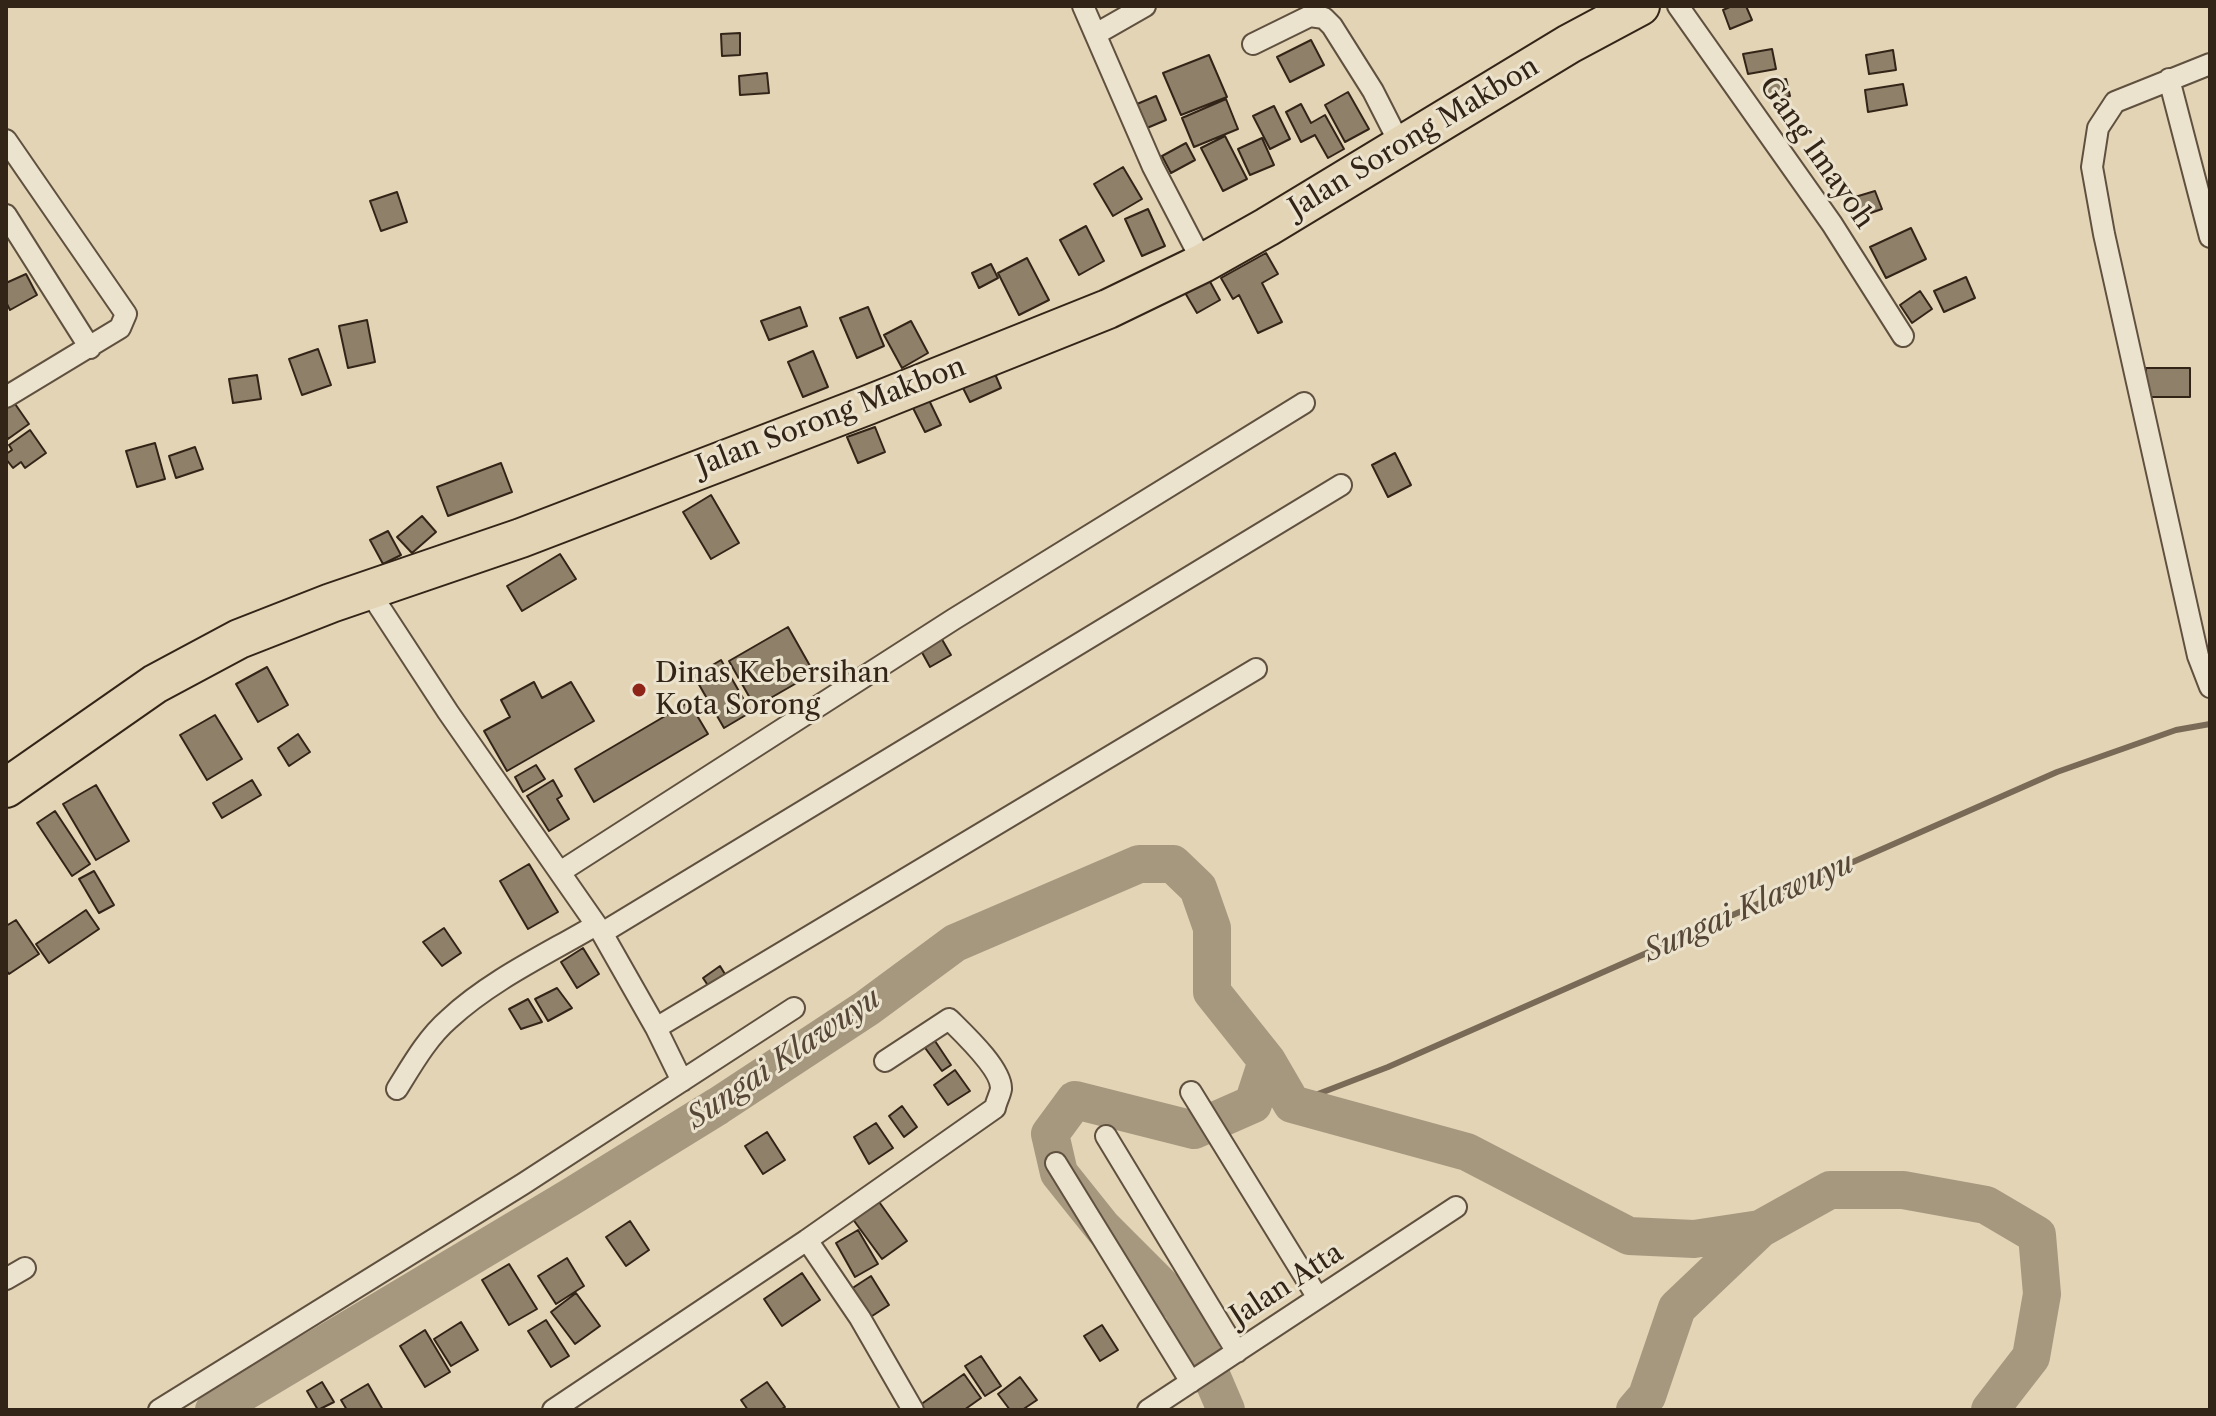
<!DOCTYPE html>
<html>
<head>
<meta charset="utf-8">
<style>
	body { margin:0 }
	#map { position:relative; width:2216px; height:1416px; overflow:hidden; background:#e2d4b4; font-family:"Libre Caslon Text",serif }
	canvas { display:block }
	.frame { position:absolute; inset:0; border:8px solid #332418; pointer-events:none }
</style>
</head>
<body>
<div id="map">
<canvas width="2216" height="1416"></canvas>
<div class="frame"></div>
</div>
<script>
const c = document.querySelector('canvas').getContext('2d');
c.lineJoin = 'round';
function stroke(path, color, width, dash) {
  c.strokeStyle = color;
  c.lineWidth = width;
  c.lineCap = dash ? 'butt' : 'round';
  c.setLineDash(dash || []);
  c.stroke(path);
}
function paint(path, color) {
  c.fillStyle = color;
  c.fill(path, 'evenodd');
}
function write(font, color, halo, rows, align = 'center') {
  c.font = font + ' "Libre Caslon Text",serif';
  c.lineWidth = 6;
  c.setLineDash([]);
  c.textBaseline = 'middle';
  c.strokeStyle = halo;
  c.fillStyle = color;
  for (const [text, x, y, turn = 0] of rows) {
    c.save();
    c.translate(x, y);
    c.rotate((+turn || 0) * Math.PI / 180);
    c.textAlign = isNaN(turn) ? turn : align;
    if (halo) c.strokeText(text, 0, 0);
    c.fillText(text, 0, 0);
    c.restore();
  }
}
stroke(new Path2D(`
	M1292 1104 1388 1067 2057 772 2176 730 2210 724`), '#786a56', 6);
stroke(new Path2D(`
	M1267 1061 1292 1104 1467 1152 1629 1236 1694 1239 1760 1229
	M214 1410 569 1198 718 1106 867 1008 955 943 1139 864H1173L1198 888 1212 928V992L1267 1061 1253 1104 1194 1130 1075 1100 1050 1134 1059 1173 1103 1228 1182 1307 1226 1410
	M1635 1410 1647 1396 1677 1308 1760 1229 1830 1190H1903L1986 1205 2037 1235 2042 1294 2031 1357 1990 1410`), '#a6987f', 38);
const building = new Path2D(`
	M1732 6H1746L1752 20 1730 29 1723 10Z
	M740 33V55L722 56 721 34Z
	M1311 40 1324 65 1290 82 1277 57Z
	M1772 49 1776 69 1748 74 1743 54Z
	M1893 50 1896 70 1869 74 1866 55Z
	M1209 55 1227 97 1181 115 1163 73Z
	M767 73 769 93 740 95 739 76Z
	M1786 79 1790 96 1770 101 1765 84Z
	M1903 84 1907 105 1868 112 1865 90Z
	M1348 92 1369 129 1345 142 1325 105Z
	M1156 96 1166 120 1147 128 1137 104Z
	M1226 99 1238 129 1194 147 1182 118Z
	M1301 104 1311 123 1325 115 1344 149 1328 158 1315 135 1301 142 1286 112Z
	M1274 106 1290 139 1270 149 1253 116Z
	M1225 136 1247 179 1223 191 1201 148Z
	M1262 138 1274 165 1250 175 1238 149Z
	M1186 143 1195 160 1171 173 1162 156Z
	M1123 167 1142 199 1113 216 1094 184Z
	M1875 191 1882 209 1862 216 1855 197Z
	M397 192 407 222 381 231 370 201Z
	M1148 209 1165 246 1142 256 1125 219Z
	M1086 226 1104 261 1079 275 1060 240Z
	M1911 228 1926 259 1886 278 1870 247Z
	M1266 253 1278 274 1262 283 1282 322 1258 333 1239 295 1233 299 1221 278Z
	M1027 258 1049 300 1019 315 998 273Z
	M991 264 998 278 979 288 972 273Z
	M26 274 37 295 10 310 6 302V283Z
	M1966 277 1975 298 1944 312 1934 291Z
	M1208 278 1220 300 1197 313 1184 291Z
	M1920 291 1932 309 1912 323 1900 305Z
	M800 307 807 326 769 340 761 321Z
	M868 307 884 346 857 358 840 318Z
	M367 320 375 362 348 368 339 326Z
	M911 321 928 353 902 368 884 335Z
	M318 349 331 385 302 395 289 359Z
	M813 351 828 387 803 397 788 362Z
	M992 367 1001 388 970 402 960 382Z
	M2146 368H2190V397H2146Z
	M257 375 261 399 233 403 229 379Z
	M927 396 941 425 925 432 911 404Z
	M13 401 29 424 8 439 6 435V406Z
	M875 427 885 452 858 463 847 437Z
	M30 430 46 453 25 468 21 462 13 468 6 459V454L12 450 9 445Z
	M155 443 165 479 137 487 126 451Z
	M195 447 203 469 176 478 169 456Z
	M1395 453 1411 485 1388 497 1372 465Z
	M501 463 512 492 448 516 437 487Z
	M711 495 739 543 711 559 683 512Z
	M422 516 436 532 412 553 397 537Z
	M388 531 401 555 383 564 370 540Z
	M560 554 576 579 522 611 507 586Z
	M788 627 814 673 755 707 729 661Z
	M940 636 951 655 930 667 919 647Z
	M721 660 751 712 724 728 694 676Z
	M267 667 288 705 258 722 236 684Z
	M534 682 542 698 571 682 594 721 507 771 484 731 510 717 501 700Z
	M689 702 708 734 594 802 575 769Z
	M215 715 242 759 207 780 180 735Z
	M298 734 310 752 289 766 278 748Z
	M536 765 545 779 523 792 515 777Z
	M252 780 261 795 222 818 213 803Z
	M553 780 562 796 557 799 569 819 549 831 527 796Z
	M96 785 129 841 96 860 63 804Z
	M55 811 90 864 72 876 37 823Z
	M529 864 558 912 528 929 500 881Z
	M94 871 114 905 99 913 79 879Z
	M86 910 99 929 49 963 36 944Z
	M16 920 39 954 9 974 6 970V926Z
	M444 928 461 953 442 966 423 942Z
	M583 948 599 974 577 988 561 962Z
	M720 966 728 979 711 990 703 978Z
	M557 988 572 1008 548 1021 535 999Z
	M528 999 542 1022 521 1029 509 1009Z
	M931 1035 951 1065 942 1071 920 1041Z
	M955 1070 970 1091 948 1105 934 1085Z
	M902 1106 917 1127 904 1137 889 1116Z
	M876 1123 893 1148 869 1164 854 1137Z
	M767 1132 785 1160 763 1174 745 1146Z
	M877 1199 907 1241 882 1259 852 1218Z
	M630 1221 649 1250 626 1266 606 1237Z
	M858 1230 878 1264 855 1277 836 1243Z
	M567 1258 584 1286 556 1304 538 1276Z
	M509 1264 537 1309 509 1325 482 1280Z
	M802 1273 820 1300 782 1326 764 1299Z
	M871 1276 889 1305 869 1318 851 1289Z
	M576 1293 600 1326 575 1344 551 1312Z
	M546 1320 569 1356 551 1367 528 1331Z
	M461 1322 478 1350 451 1366 434 1339Z
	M1102 1325 1118 1350 1100 1361 1084 1336Z
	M425 1330 450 1372 425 1387 400 1346Z
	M981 1356 1001 1386 985 1396 965 1366Z
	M964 1374 981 1398 964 1410H924L920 1405Z
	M1020 1377 1037 1400 1022 1410H1010L998 1394Z
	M322 1382 334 1402 318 1410 307 1391Z
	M767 1382 785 1407 780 1410H748L741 1400Z
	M368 1384 383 1410H347L341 1400Z`);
paint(building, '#8e8069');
stroke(building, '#332418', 2);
const street = new Path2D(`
	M1083 6 1153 167 1203 263
	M1678 6 1832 224 1903 336
	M1096 34 1145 6
	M1253 44 1310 16 1324 18 1332 26 1373 91 1401 146
	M2210 64 2115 102 2098 128 2092 167 2104 234 2198 656 2210 687
	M2169 79 2210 237
	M6 140 126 314 120 328 6 397
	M6 215 90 348
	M369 591 448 712 602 933 656 1028 682 1081
	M560 872 954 619 1304 403
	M602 933 1341 485
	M656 1028 1256 669
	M885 1061 949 1019C963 1033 1002 1069 1001 1089 1000 1095 996 1102 995 1108L807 1240 860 1318 913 1410
	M397 1089C412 1065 427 1038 449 1019 491 980 547 954 596 925
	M1191 1092 1318 1298
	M1106 1136 1237 1352
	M1056 1163 1191 1382
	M6 1279 25 1268
	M159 1410 523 1184 794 1008
	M553 1410 807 1240
	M1148 1410 1456 1207`);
const highway = new Path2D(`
	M6 788 155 684 239 639 331 603 521 538 868 405 1108 309 1203 263 1267 227 1569 44 1640 6`);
stroke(street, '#5f503f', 24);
stroke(highway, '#332418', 42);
stroke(street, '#ece3ce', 20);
stroke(highway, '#e2d4b4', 38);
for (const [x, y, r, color] of [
	[639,690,8,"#8f2418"]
]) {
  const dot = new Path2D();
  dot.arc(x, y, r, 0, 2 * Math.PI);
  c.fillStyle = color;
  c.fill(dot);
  stroke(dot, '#ece3ce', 3);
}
write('28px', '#332418', '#ece3ce', [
	["Jalan Sorong Makbon",1414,138,-31],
	["Gang Imayoh",1816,153,55],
	["Jalan Sorong Makbon",831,417,-21],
	["Jalan Atta",1287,1285,-33]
]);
write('28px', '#332418', '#ece3ce', [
	["Dinas Kebersihan",655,674],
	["Kota Sorong",655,706]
], 'left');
write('italic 30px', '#564737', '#ece3ce', [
	["Sungai Klawuyu",1749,908,-24],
	["Sungai Klawuyu",784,1059,-34]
]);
</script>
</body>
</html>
